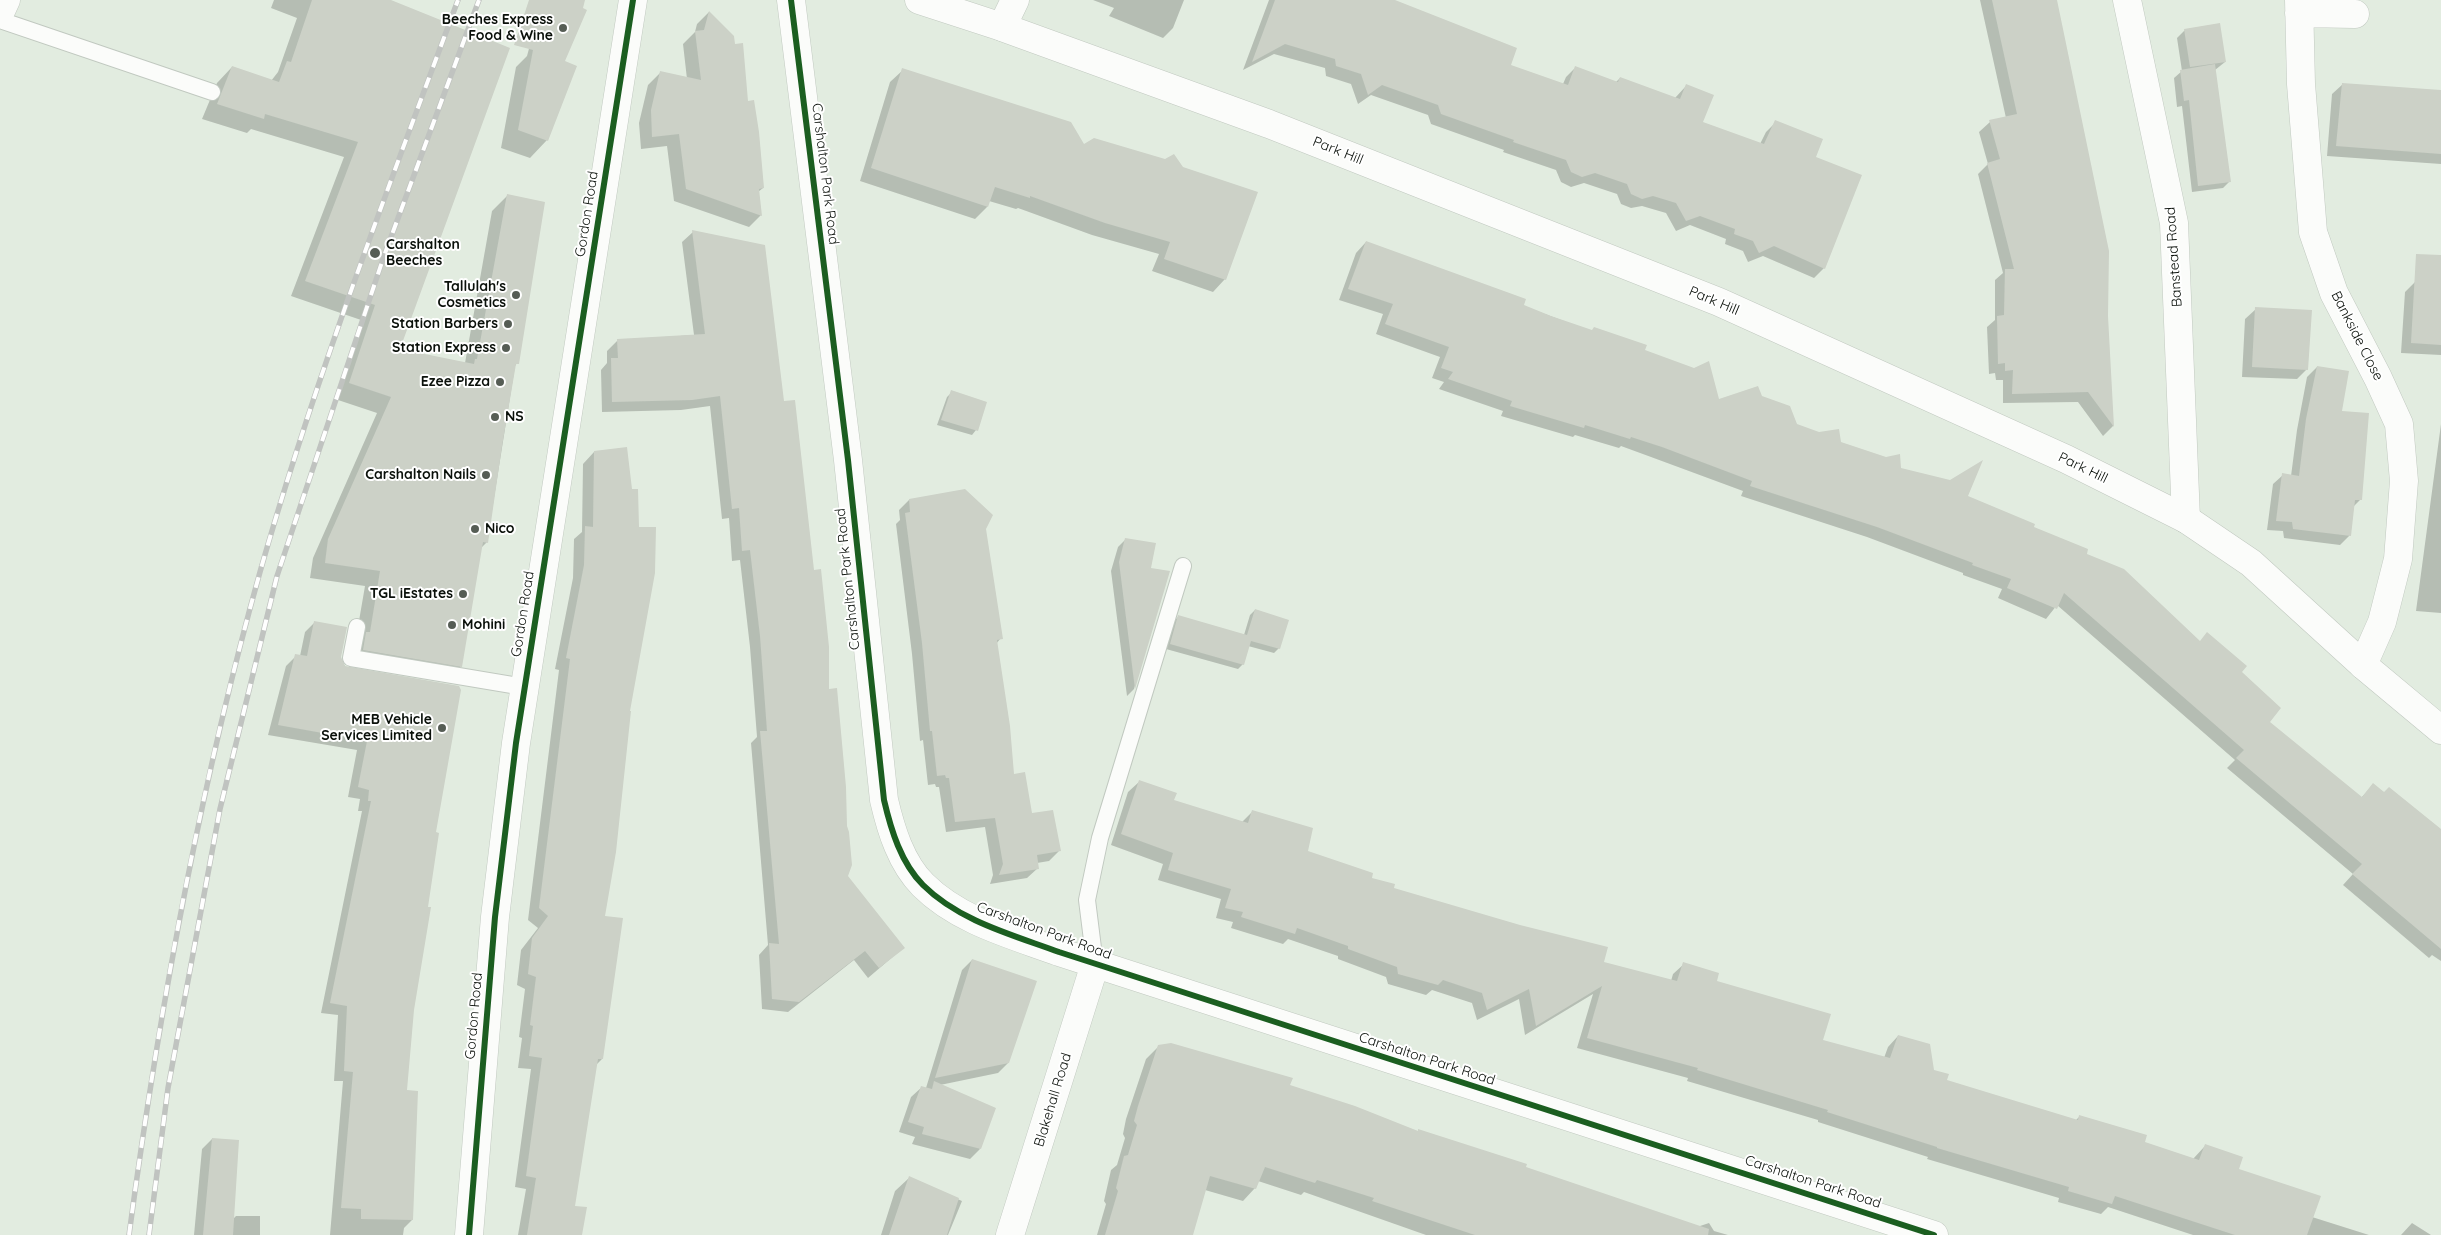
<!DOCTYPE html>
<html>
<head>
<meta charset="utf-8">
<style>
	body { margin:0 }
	canvas { display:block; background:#e2ece0 }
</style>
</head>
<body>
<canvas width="2441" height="1235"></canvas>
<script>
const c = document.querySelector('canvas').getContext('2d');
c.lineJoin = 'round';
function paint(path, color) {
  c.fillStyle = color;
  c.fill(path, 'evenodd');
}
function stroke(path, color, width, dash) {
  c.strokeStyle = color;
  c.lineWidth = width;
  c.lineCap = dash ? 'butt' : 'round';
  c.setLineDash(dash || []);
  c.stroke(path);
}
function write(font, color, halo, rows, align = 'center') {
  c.font = font + ' Quicksand,sans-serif';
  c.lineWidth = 4;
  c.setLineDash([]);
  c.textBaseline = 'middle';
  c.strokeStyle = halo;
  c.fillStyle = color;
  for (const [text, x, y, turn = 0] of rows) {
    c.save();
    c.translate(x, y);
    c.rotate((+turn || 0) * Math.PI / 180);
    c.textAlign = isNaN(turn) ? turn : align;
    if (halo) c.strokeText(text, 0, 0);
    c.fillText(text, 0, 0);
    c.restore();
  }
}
paint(new Path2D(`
	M274 0H388L399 350 465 363 492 211 507 196 517 363 515 366 487 542 481 548 461 666 446 681 348 665 355 644 365 586 310 578 313 558 377 413 335 399 361 320 291 296 344 157 251 129 247 133 202 119 217 83 232 67 271 81 278 72 297 18 271 8Z
	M542 0H584L564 61 547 140 530 158 501 148 516 67 527 56Z
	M1093 0H1184L1173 28 1163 38 1109 16 1114 8Z
	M1269 0H1390L1509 66 1563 84 1566 77 1576 67 1615 83 1620 78 1675 98 1686 86 1701 122 1760 144 1766 132 1776 122 1814 158 1824 268 1814 278 1763 256 1748 262 1743 251 1725 244 1726 239 1690 225 1676 231 1666 213 1642 206 1631 208 1621 204 1617 194 1584 183 1571 187 1561 182 1556 170 1503 152 1504 150 1431 124 1428 115 1371 95 1358 104 1351 84 1326 76 1325 68 1274 54 1243 70Z
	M1980 0H2056L2107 316 2113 426 2103 436 2078 402 2003 403V380H1996L1995 373 1989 374 1987 327 1995 320V280L2003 273 1978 174 1988 164 1979 132 1990 122 2006 118Z
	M709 12 747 102 763 188 758 192 761 215 749 227 674 201 667 146 641 149 639 123 648 85 661 72 687 79 683 44 695 32 697 24Z
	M2185 30 2225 62 2215 70 2230 181 2223 188 2192 192 2182 106 2177 107 2174 78 2182 71 2177 38Z
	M903 70 1084 146 1225 279 1213 292 1152 271 1159 254 1092 235 1018 208 1016 209 989 201 987 207 975 219 860 181 890 82Z
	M2343 84 2441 92V164L2327 156 2332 94Z
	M693 232 783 402 828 690 846 876 903 948 868 978 854 960 788 1012 762 1009 759 955 768 945 751 743 757 737 750 647 740 560 732 561 729 518 722 519 710 406 681 410 602 412 601 370 607 363V351L618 340 694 335 682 242Z
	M1366 242 1523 306 1643 350 1718 401 1761 397 1796 425 1966 497 2086 555 2240 673 2268 722 2361 798 2373 785 2441 830V961L2432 955 2429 958 2343 885 2353 874 2227 768 2235 760 2057 605 2046 619 1998 598 2002 589 1963 575V573L1867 537 1741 496 1743 491 1651 457 1621 446 1619 448 1575 435 1573 437 1501 416 1503 411 1439 389 1444 382 1432 378 1440 357 1376 334 1383 314 1339 300 1356 253Z
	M2415 282 2441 284V355L2401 353 2405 292Z
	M2256 309 2307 369 2297 379 2242 377 2245 319Z
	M2317 367 2340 412 2361 499 2353 507 2350 535 2340 545 2284 538 2283 531 2267 530 2273 484 2283 475 2291 476 2297 430 2307 377Z
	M952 392 976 430 972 435 937 425 947 397Z
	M2441 424V613L2416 611Z
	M594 452 628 712 604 917 602 1059 596 1065 573 1207 580 1235H518L526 1189 515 1187 531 1069 518 1068 522 1038 519 1037 525 989 517 985 521 950 538 928 528 920 559 670 555 669 573 578 574 539 582 532 583 464Z
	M909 500 985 529 1001 638 996 644 1013 775 1031 814 1059 851 1049 861 1037 863 1038 868 1027 878 990 884 993 875 985 827 946 832 939 787H936L935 784 928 785 923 740 920 741 912 654 896 524 900 520 899 510Z
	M1126 539 1150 569 1168 572 1134 689 1127 696 1111 571 1118 547Z
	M1255 610 1279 648 1274 653 1248 646 1243 664 1238 669 1166 649 1174 621 1179 616 1244 635 1250 615Z
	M315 622 340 657 435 833 413 1010 406 1091 412 1220 404 1228 403 1235H330L343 1081H334L338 1015 321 1013 362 811H358L360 799 348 797 357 750 268 735 286 666 296 656H300L305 632Z
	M1139 782 1173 801 1242 822 1252 812 1306 852 1392 889 1603 963 1671 981 1673 974 1684 964 1822 1041 1884 1058 1888 1047 1898 1036 1932 1071 1946 1081 2075 1121 2080 1116 2144 1143 2193 1159 2205 1146 2237 1170 2312 1217 2369 1235H2193L2108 1207 2101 1214 2058 1202 2059 1198 1927 1159 1928 1157 1818 1122V1120L1687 1081 1688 1078 1577 1048 1593 994 1525 1035 1519 999 1477 1020 1472 1003 1432 990 1426 995 1388 984 1386 977 1338 959V956L1288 939 1283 944 1231 928 1233 922 1216 918 1221 899 1158 880 1163 864 1111 845 1128 792Z
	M972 960 1008 1063 998 1073 940 1085 980 1149 970 1159 912 1144 915 1137 899 1132 911 1097 922 1087 926 1088 962 970Z
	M1159 1046 1289 1086 1417 1132 1418 1131 1697 1227 1709 1223 1714 1231 1728 1235H1426L1304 1192 1301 1195 1258 1181 1255 1188 1243 1201 1205 1190 1192 1235H1097L1106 1204 1104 1201 1111 1170 1117 1165 1125 1138 1123 1134 1126 1119 1146 1059Z
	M212 1139 233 1219 236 1216H260V1235H194L202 1149Z
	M909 1178 962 1201 948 1235H881L895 1191Z
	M2412 1223 2431 1235H2401Z`), '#0003');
paint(new Path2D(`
	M312 0H391L510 48 400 349 474 364 475 359H477L507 194 545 202 519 364H516L502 446 488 543 483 542 462 667 363 650 366 632H370L380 571 325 563 328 539 391 397 349 383 375 305 305 281 358 142 265 114 264 119 217 104 232 66 279 82 287 61 291 62Z
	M529 0H585L583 8 587 10 565 61 577 66 548 141 518 130 533 50 514 45Z
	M1275 0H1395L1517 48 1511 65 1568 85 1575 66 1618 82 1620 77 1680 99 1686 84 1714 95 1703 122 1764 144 1775 120 1823 139 1816 157 1862 175 1825 269 1774 246 1759 253 1753 241 1734 234 1735 229 1700 216 1686 221 1676 203 1653 196 1642 199 1631 194 1627 184 1595 173 1582 177 1571 172 1566 160 1513 142 1514 140 1441 114 1438 105 1382 85 1368 95 1361 74 1336 66 1335 59 1285 44 1252 62Z
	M1992 0H2057L2109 251 2108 316 2114 427 2088 392 2012 394 2013 370 2005 371V363L1998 364 1997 316 2004 315 2005 269H2014L1987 163 2000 159 1989 120 2017 114Z
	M709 11 734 36 735 44 743 43 748 101 754 100 759 132 764 188 759 189 762 216 686 189 679 134 652 137 651 110 660 71 701 80 695 31 704 30Z
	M2220 23 2226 62 2190 67 2184 29Z
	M2215 64 2231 182 2198 186 2189 100 2184 101 2180 70Z
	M902 68 1071 122 1084 144 1094 138 1165 159 1174 154 1183 167 1258 192 1226 280 1164 259 1170 242 1105 223 1030 196V198L995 187 988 207 871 168Z
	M2342 83 2441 90V154L2336 146Z
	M692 230 765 245 784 401 795 400 814 570 821 569 829 647V689L837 688 846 787 847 826 849 832 852 865 848 876 905 948 879 968 865 951 799 1002 772 999 769 943 779 944 760 731H767L760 636 750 550 742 551 739 508 732 509 720 396 692 400 612 402 611 358H618L617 339 705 334Z
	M1366 241 1526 299 1524 305 1551 316 1592 330 1594 327 1647 345 1645 350 1694 368 1709 361 1719 399 1758 386 1762 396 1790 406 1797 424 1819 432 1839 429 1841 442 1886 457 1900 454 1901 468 1950 480 1983 460 1968 496 2035 524 2034 527 2088 549 2087 554 2124 569 2200 641 2207 632 2247 666 2242 672 2281 708 2270 722 2362 797 2373 783 2384 792 2389 787 2441 829V949L2352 874 2362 864 2236 758 2244 750 2064 593 2057 609 2007 588 2011 579 1972 565 1973 563 1877 527 1750 486 1752 481 1662 447 1631 437 1630 439 1585 425 1584 428 1510 406 1512 401 1448 379 1453 372 1441 368 1449 347 1385 324 1393 304 1348 289Z
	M2416 254 2441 255V345L2411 343Z
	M2255 307 2312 310 2308 370 2252 367Z
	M2317 366 2349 371 2342 411 2369 413 2362 500H2355L2351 536 2293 529 2292 522 2276 521 2282 473 2299 476 2306 419Z
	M951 390 987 402 978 431 941 420Z
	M627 447 632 489H638L639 527H656L655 573 630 711H631L616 852 605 916 623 918 603 1059H598L575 1206 587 1207 582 1235H527L536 1178 526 1176 542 1058 529 1056 533 1026 530 1025 536 977 528 974 532 938 548 916 539 908 570 659 566 658 584 565 585 526 593 527 594 451Z
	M965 489 993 515 986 529 1003 639 997 640 1010 726 1014 774 1025 772 1032 813 1053 810 1061 851 1037 855 1039 869 999 875 1003 864 995 818 955 822 949 778H946L945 775 937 776 932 731H930L922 643 905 513 910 512 909 499Z
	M1125 538 1156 543 1151 568 1170 571 1135 689 1119 562Z
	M1255 609 1289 620 1280 649 1251 641 1244 665 1170 644 1178 615 1247 635Z
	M314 621 347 627 341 657 345 666 459 686 461 690 436 832 439 833 428 907H431L414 1010 407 1090 418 1091 413 1220 361 1219V1209L341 1208 353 1072 344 1071 347 1006 330 1003 371 801H368L369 790 358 787 367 741 278 725 295 654 307 656Z
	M1139 780 1177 793 1174 800 1248 823 1252 810 1313 828 1308 851 1373 873 1372 878 1395 884 1394 888 1520 925 1608 947 1604 962 1677 981 1683 962 1719 973 1717 981 1831 1014 1823 1040 1890 1058 1898 1035 1930 1044 1934 1070 1949 1074 1947 1080 2078 1120 2079 1115 2147 1135 2145 1142 2199 1160 2205 1144 2243 1157 2239 1169 2321 1196 2307 1235H2235L2115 1196 2112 1204 2068 1191 2069 1187 1937 1148V1147L1827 1112 1828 1110 1697 1070 1698 1068 1587 1038 1602 986 1536 1026 1529 989 1487 1010 1482 993 1443 980 1438 985 1398 974 1397 967 1348 949V946L1297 928 1295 934 1241 917 1243 912 1225 908 1231 889 1168 870 1173 853 1121 834Z
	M972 959 1037 981 1009 1063 935 1078Z
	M1171 1043 1293 1078 1290 1085 1355 1106 1418 1131V1129L1527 1164 1526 1167 1709 1229 1708 1235H1475L1372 1201 1374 1198 1317 1180 1315 1183 1265 1167 1256 1189 1210 1176 1193 1235H1105L1118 1191 1116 1188 1124 1156 1128 1155 1137 1125 1134 1121 1138 1106 1158 1045Z
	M934 1081 996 1108 981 1149 922 1134 924 1127 908 1122 921 1086 932 1089Z
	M212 1138 239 1140 233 1235H203Z
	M909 1176 959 1198 947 1235H889Z`), '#ccd1c7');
const service = new Path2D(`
	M0 20 212 92
	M357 627 351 658 524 687
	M1095 964 1087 900 1100 838 1183 566`);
const minor = new Path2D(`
	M791 0 848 460 884 800C891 830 901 863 923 885 959 921 1013 935 1059 952L1934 1235
	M2299 0 2301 84 2313 232 2334 293 2378 378 2399 424 2404 481 2398 559 2382 622 2363 665
	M0 13 6 0
	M2299 13 2355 14
	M1002 27 1015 0
	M469 1235 495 917 516 743 633 0
	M1010 1235 1095 964`);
const tertiary = new Path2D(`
	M2127 0 2174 223 2186 519`);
const secondary = new Path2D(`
	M919 0 1002 27 1269 124 1719 302 2066 459 2186 519 2251 563 2363 665 2441 730`);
stroke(service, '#c1c9c0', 18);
stroke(minor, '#c1c9c0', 29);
stroke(tertiary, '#c1c9c0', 29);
stroke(secondary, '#c1c9c0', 29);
stroke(service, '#fbfcfa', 16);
stroke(minor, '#fbfcfa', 28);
stroke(tertiary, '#fbfcfa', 28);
stroke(secondary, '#fbfcfa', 28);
const rail = new Path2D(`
	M129 1235C159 1011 199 790 260 572 315 378 388 189 458 0
	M149 1235 168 1088 220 809 277 576 384 256 479 0`);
stroke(rail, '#c0c3c0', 5.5);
stroke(rail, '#fff', 4, [11]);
stroke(new Path2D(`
	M791 0 848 460 884 800C891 830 901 863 923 885 959 921 1013 935 1059 952L1934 1235
	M469 1235 495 917 516 743 633 0`), '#1b5e20', 6);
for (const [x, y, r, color] of [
	[563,28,5,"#565d55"],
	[375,253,6,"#565d55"],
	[516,295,5,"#565d55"],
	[508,324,5,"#565d55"],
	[506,348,5,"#565d55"],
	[500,382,5,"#565d55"],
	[495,417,5,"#565d55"],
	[486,475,5,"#565d55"],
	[475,529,5,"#565d55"],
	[463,594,5,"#565d55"],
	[452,625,5,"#565d55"],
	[442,728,5,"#565d55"]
]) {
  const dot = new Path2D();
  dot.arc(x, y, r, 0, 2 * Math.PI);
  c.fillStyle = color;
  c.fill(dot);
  stroke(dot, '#fff', 2);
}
write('bold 14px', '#0a100a', '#fff', [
	["Beeches Express",553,20],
	["Food & Wine",553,36],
	["Carshalton",386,245,"left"],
	["Beeches",386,261,"left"],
	["Tallulah's",506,287],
	["Cosmetics",506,303],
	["Station Barbers",498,324],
	["Station Express",496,348],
	["Ezee Pizza",490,382],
	["NS",505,417,"left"],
	["Carshalton Nails",476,475],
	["Nico",485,529,"left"],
	["TGL iEstates",453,594],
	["Mohini",462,625,"left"],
	["MEB Vehicle",432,720],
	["Services Limited",432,736]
], 'right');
write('14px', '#0a100a', '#fff', [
	["Park Hill",1338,151,22],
	["Carshalton Park Road",825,174,83],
	["Gordon Road",587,214,-81],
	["Banstead Road",2174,257,-94],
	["Park Hill",1714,301,23],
	["Bankside Close",2357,336,63],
	["Park Hill",2083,468,26],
	["Carshalton Park Road",848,579,-96],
	["Gordon Road",523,614,-81],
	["Carshalton Park Road",1044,931,20],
	["Gordon Road",474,1016,-85],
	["Carshalton Park Road",1427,1059,18],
	["Blakehall Road",1053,1100,-73],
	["Carshalton Park Road",1813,1182,18]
]);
</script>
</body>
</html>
